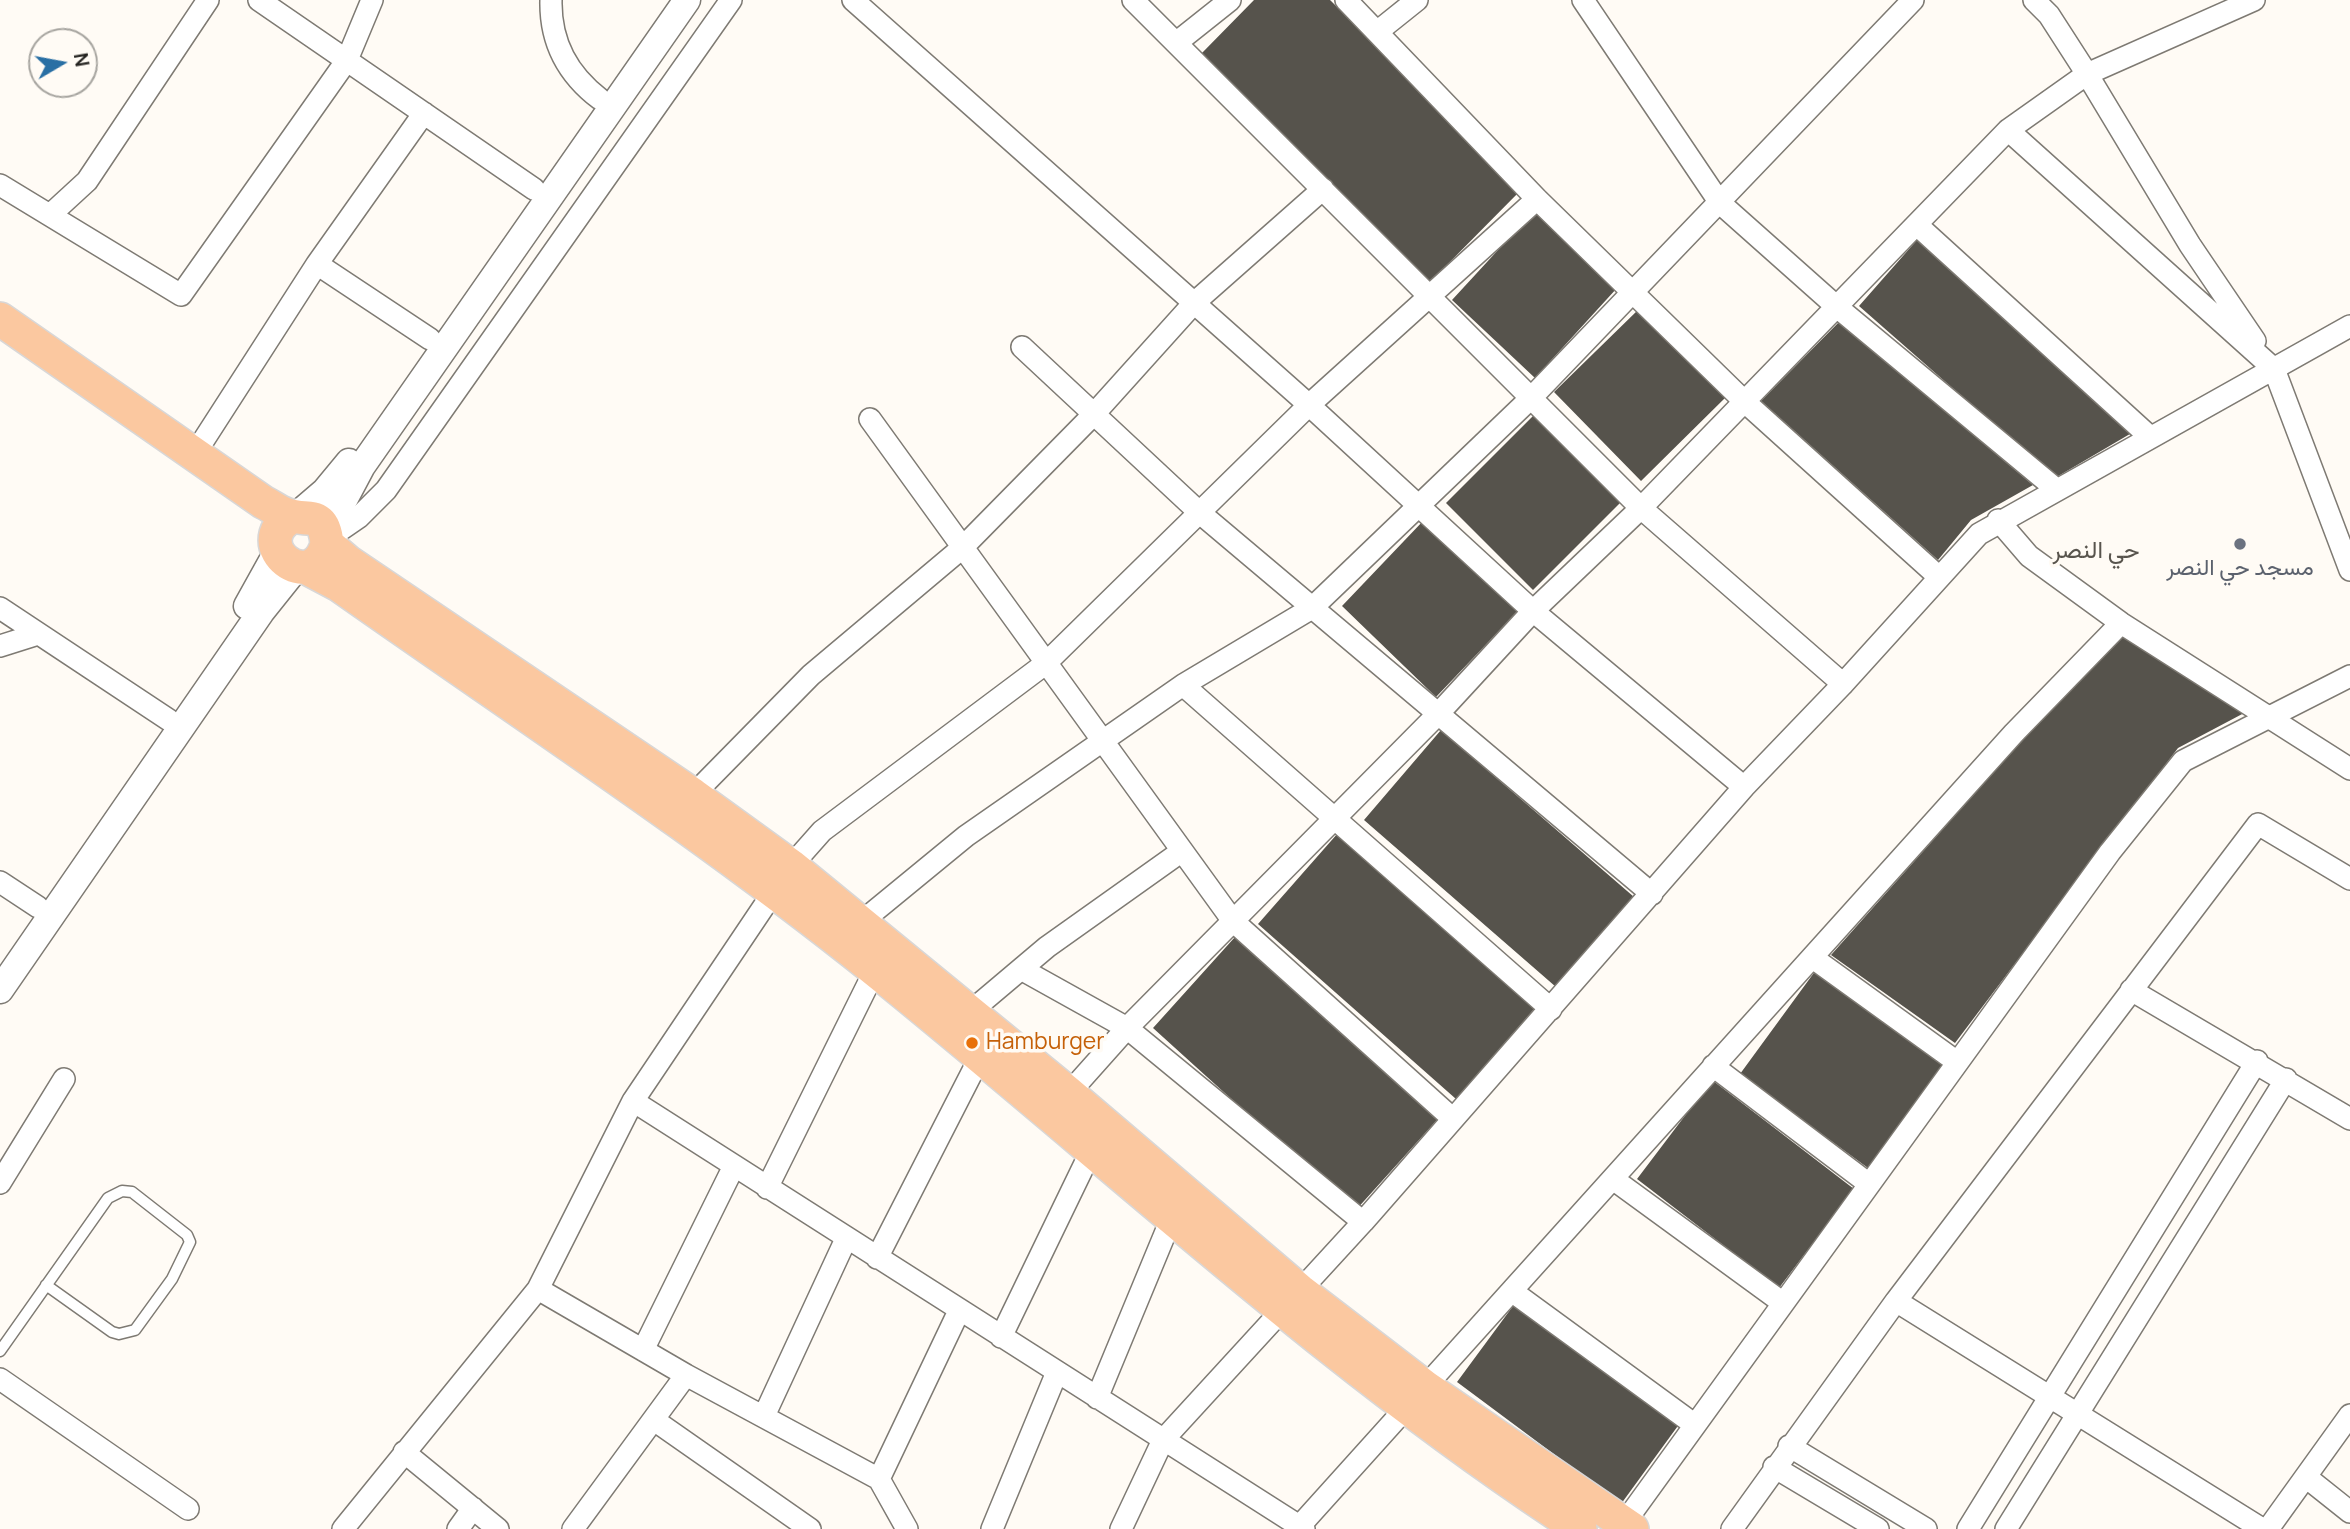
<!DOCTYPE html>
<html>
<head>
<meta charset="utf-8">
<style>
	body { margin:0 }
	#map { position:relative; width:2350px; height:1529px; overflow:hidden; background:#fffbf5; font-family:Manrope,sans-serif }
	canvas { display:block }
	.north { position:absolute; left:28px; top:28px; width:70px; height:70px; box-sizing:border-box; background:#fffbf5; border:2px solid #a7a5a0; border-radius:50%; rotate:80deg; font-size:19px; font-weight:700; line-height:28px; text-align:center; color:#242320 }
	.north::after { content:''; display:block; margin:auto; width:24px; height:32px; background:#296fa4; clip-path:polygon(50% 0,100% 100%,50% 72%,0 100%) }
</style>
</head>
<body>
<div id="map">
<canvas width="2350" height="1529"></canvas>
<div class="north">N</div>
</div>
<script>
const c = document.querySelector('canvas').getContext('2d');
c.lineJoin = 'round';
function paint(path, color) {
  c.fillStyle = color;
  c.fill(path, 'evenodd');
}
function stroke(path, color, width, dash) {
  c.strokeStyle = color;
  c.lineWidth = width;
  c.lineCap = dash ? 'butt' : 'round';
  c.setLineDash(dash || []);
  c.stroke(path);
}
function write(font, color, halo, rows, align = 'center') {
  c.font = font + ' Manrope,Vazirmatn,sans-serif';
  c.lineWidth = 7;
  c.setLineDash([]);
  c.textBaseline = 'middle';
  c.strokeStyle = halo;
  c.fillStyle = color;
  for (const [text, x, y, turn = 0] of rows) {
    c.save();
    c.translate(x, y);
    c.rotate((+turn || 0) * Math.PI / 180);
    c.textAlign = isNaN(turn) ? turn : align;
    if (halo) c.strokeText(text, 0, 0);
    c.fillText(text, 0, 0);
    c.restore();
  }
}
paint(new Path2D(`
	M1254 0H1330L1521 190 1430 282 1201 54Z
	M1534 211 1617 288 1535 378 1452 300Z
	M1917 240 2135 431 2055 478 1859 306Z
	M1639 309 1725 398 1641 481 1554 392Z
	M1839 322 2033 485 1971 520 1938 560 1761 401Z
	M1536 413 1623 500 1533 590 1446 503Z
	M1424 520 1518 611 1436 697 1342 606Z
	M2117 633 2246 712 2178 748 1955 1043 1831 955Z
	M1441 730 1634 897 1556 987 1364 820Z
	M1338 833 1535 1008 1456 1099 1258 924Z
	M1235 937 1437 1120 1355 1211 1153 1028Z
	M1816 970 1944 1064 1868 1168 1740 1074Z
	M1712 1080 1854 1189 1779 1288 1637 1179Z
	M1516 1302 1680 1423 1621 1504 1457 1382Z`), '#56534c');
const service = new Path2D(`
	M0 1351 108 1198 122 1191 132 1192 187 1235 190 1242 172 1279 135 1330 119 1334 112 1332 46 1285`);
const minor = new Path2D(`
	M259 0 534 189
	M551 0C550 42 567 74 600 99
	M853 0 1309 405 1533 611 1744 787
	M1133 0 1641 508 1843 684
	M1346 0 1537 199 1745 402 1939 577
	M1583 0 1720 203 1837 307 2056 489
	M2034 0 2049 15 2087 74 2254 0
	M1377 32 1417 0
	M1176 43 1230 0
	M2008 130 2087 74 2190 245 2255 341
	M0 185 181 295 347 60 372 0
	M50 215 87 181 208 0
	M1917 225 2150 437
	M317 264 430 339
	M1022 347 1200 513 1652 894
	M870 419 1233 921 1453 1119
	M194 455 317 264 424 113
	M1998 520 2029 556 2121 623 2350 769
	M327 539 359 517 386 490 731 0
	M0 608 169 720
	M0 646 38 634
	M1183 685 1551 1009
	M693 795 811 675 962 548 1094 414 1194 303 1323 189
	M0 882 38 907
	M860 923 966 836 1183 685 1312 608 1532 397 1913 0
	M1813 958 1957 1062
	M1021 969 1127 1028 1363 1222
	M2131 990 2350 1119
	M970 1012 1047 947 1182 851
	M1713 1066 1869 1184
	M633 1101 1304 1529
	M1061 1102 1127 1028 1438 714 1533 611 1641 508 2008 130 2274 369 2350 570
	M1613 1179 1783 1303
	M0 1183 64 1079
	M767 1188 875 970
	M877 1258 980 1057
	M538 1289 686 1375 879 1479 907 1529
	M1513 1292 1695 1425
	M1896 1301 2262 1529
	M1001 1337 1092 1149
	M643 1350 734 1166
	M0 1379 188 1509
	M1097 1398 1172 1217
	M764 1416 846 1239
	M654 1420 810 1529
	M1789 1446 1926 1529
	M404 1452 498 1529
	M1774 1467 1878 1529
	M2306 1477 2350 1512
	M879 1479 959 1311
	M343 1529 538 1289 633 1101 791 866 822 831 1045 664 1309 405 1537 199
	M458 1529 473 1508
	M573 1529 686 1375
	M992 1529 1057 1372
	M1121 1529 1163 1440 1363 1222 1744 787 1843 684 1979 534 2350 326
	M1297 1529 2014 733 2121 623
	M1620 1529 2110 852 2183 761 2350 676
	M1732 1529 1896 1301 2258 824 2350 879
	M1968 1529 2257 1061
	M2006 1529 2286 1079
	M2268 1529 2350 1415`);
const tertiary = new Path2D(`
	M297 515 325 491 349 462
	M326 534 362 466 687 0
	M247 606 277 552
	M0 990 261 612 297 567`);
const primary = new Path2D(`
	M0 319 263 502C271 506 280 513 288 515 308 522 324 509 327 544 312 598 245 545 291 517
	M327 544 348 562 693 795 791 866 1068 1093 1300 1291 1425 1387 1632 1529
	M305 567 339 585C518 711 703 832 874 969 1108 1157 1327 1365 1580 1529`);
stroke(service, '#7e7a73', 13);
stroke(minor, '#7e7a73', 24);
stroke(tertiary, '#7e7a73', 29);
stroke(primary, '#d8d7d7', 36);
stroke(service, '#fff', 10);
stroke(minor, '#fff', 21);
stroke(tertiary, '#fff', 26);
stroke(primary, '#fbc8a0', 33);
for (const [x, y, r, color] of [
	[2240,544,7,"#6b7280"],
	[972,1043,7,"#e8710a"]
]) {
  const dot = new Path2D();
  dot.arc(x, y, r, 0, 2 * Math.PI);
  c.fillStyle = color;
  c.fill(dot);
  stroke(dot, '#fffbf5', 2.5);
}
write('23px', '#5b616d', '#fffbf5', [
	["مسجد حي النصر",2240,569]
]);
write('23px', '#c56008', '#fffbf5', [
	["Hamburger",986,1043]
], 'left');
write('24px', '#58544d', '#fffbf5', [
	["حي النصر",2096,551]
]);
</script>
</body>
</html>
